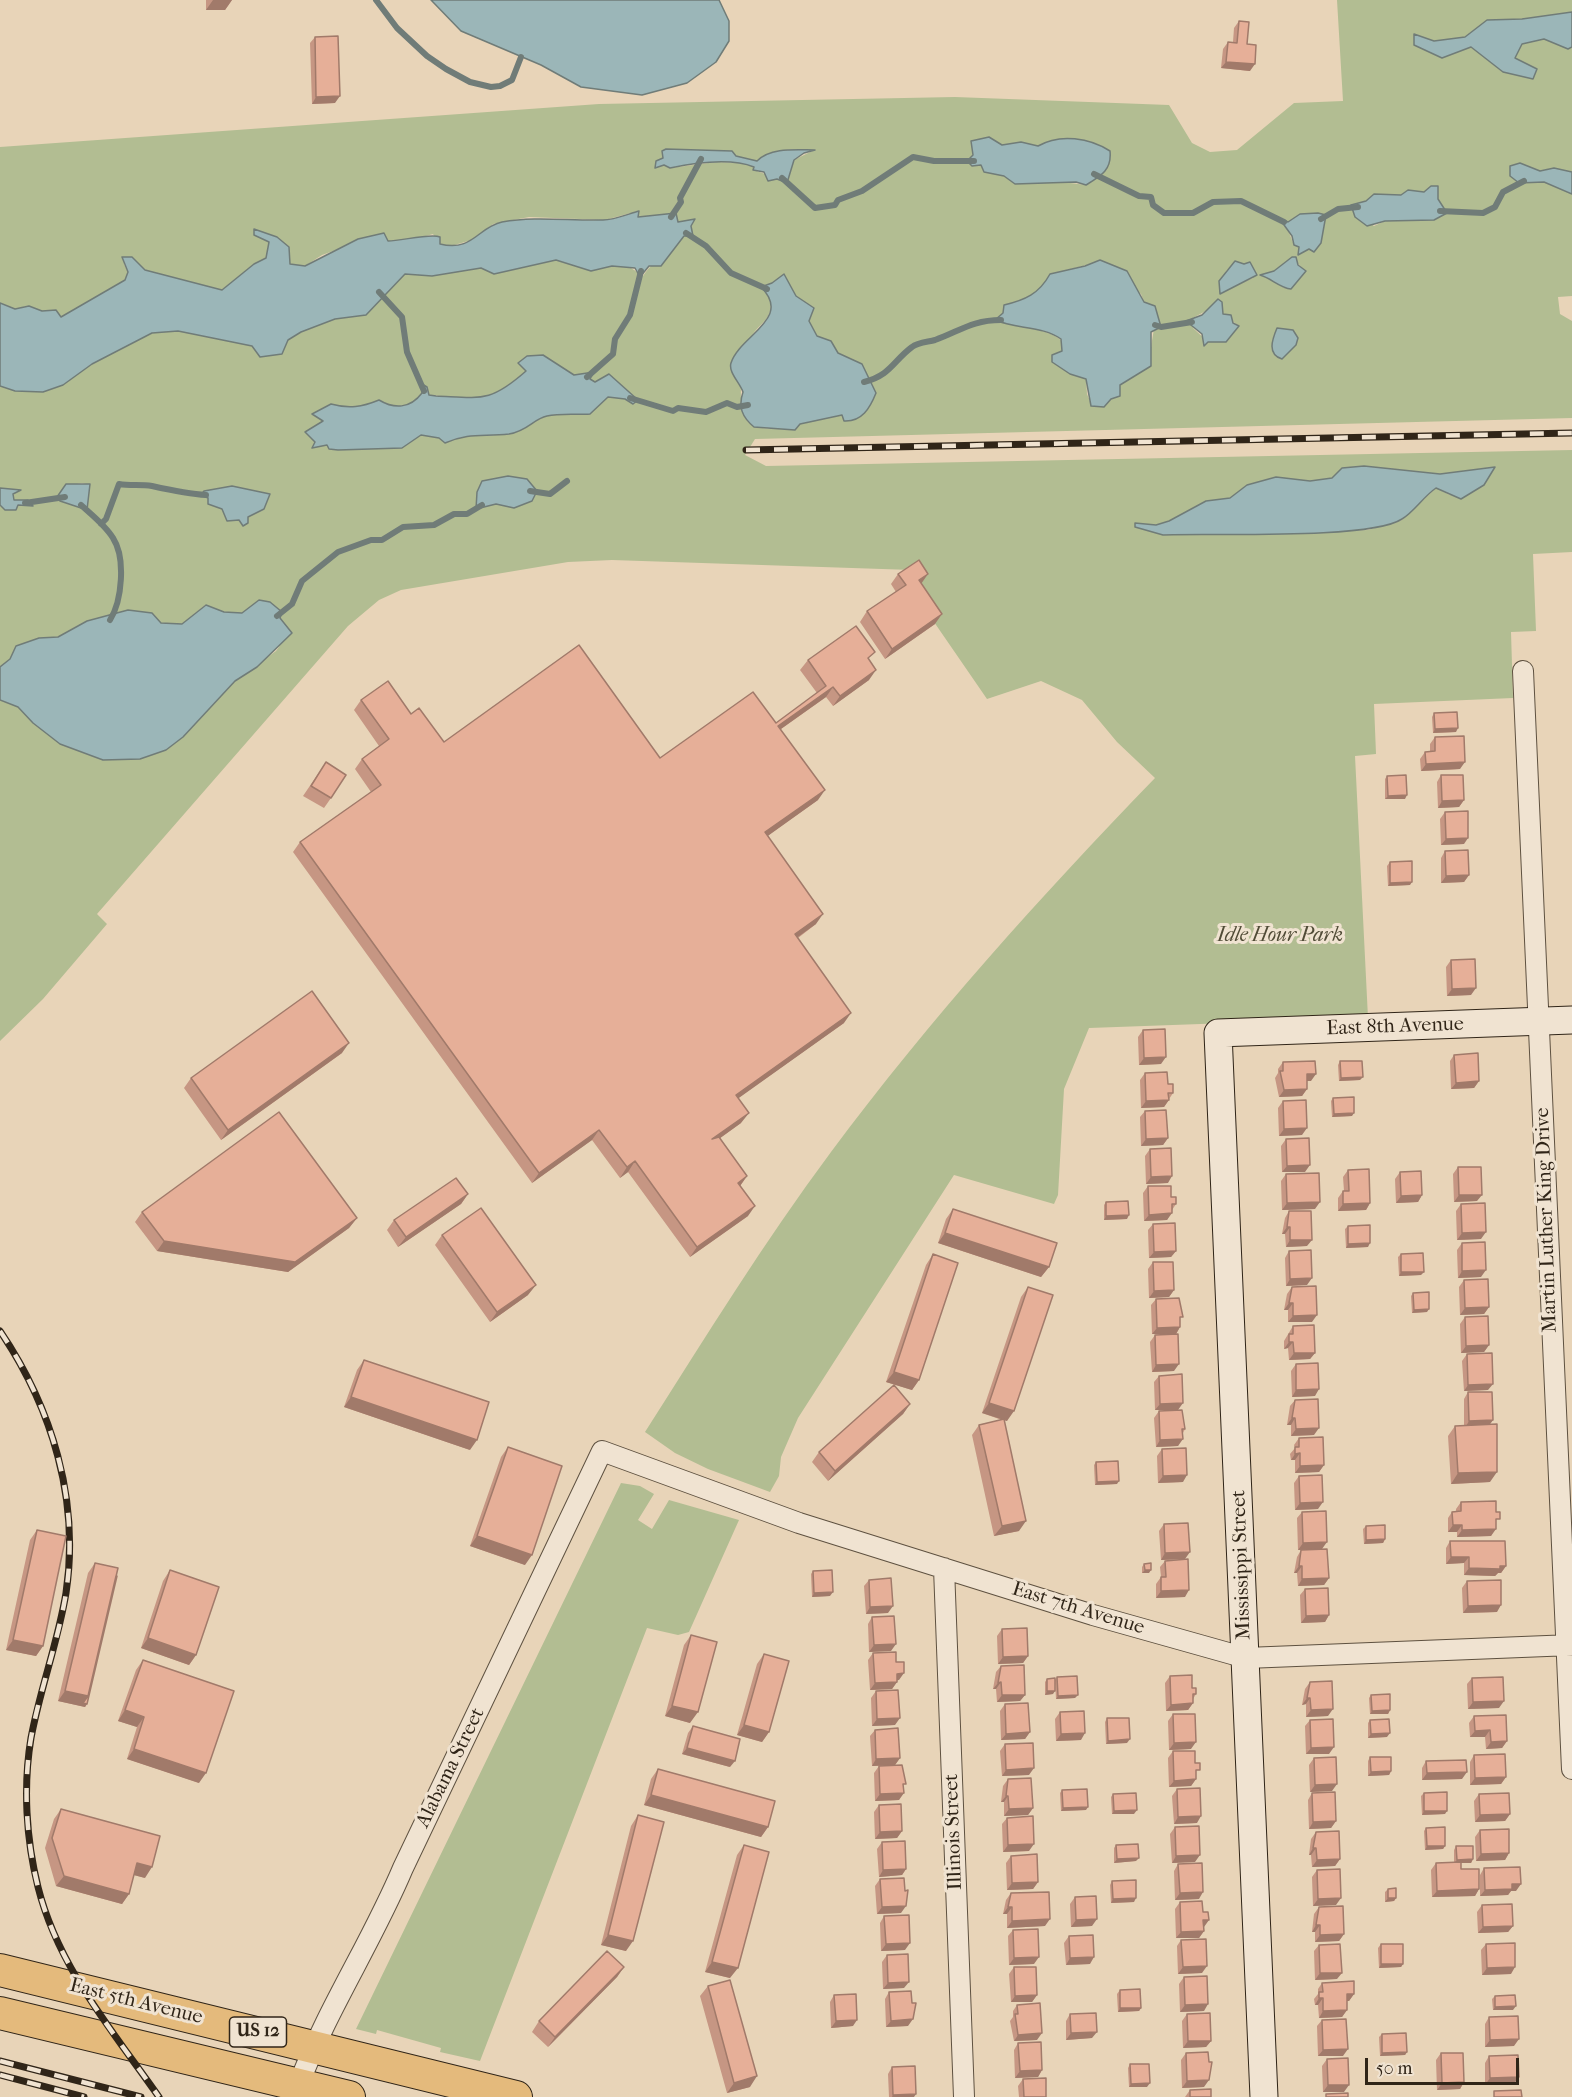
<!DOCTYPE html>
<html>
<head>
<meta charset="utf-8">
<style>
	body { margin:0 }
	#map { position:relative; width:1572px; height:2097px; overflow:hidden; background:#e8d4b8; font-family:"IM FELL French Canon",serif }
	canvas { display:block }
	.scale { position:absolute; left:1365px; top:2058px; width:154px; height:27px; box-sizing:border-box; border:3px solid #302518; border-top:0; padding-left:8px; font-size:18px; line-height:21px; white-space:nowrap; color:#302518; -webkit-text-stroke:4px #f0e3d1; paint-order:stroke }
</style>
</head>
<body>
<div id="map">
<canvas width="1572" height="2097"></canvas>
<div class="scale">50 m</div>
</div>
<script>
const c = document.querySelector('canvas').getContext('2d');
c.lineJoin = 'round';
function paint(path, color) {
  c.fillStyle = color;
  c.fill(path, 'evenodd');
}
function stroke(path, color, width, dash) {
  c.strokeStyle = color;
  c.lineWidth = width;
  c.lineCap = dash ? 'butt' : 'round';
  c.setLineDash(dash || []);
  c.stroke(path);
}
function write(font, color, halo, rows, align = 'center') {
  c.font = font + ' "IM FELL French Canon",serif';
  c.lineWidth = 6;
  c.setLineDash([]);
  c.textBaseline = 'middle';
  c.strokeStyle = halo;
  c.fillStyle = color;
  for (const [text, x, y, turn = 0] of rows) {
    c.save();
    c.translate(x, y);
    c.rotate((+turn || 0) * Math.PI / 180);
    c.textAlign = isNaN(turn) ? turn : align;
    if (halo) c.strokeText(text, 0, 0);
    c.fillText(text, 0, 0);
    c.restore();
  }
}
paint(new Path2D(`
	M1337 0H1572V12L1522 19 1487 20 1465 37 1434 42 1414 35V45L1471 47 1503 72 1515 58 1522 44 1544 39 1568 49 1572 47V172L1554 168 1540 171 1520 163 1519 183 1544 182 1572 194V296L1558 297 1560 314 1572 321V418L755 439 745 455 766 466 1572 450V552L1533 554 1536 631 1511 632 1513 698 1374 704 1376 754 1355 756 1368 1018 1089 1028 1064 1089 1058 1195 1054 1204 954 1175 798 1418 781 1457 779 1476 770 1492 708 1469 675 1453 645 1432C705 1338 764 1242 831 1152 930 1019 1040 897 1155 778L1117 742 1082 700 1041 681 987 699 912 590V570L612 560 568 562 401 590 379 600 348 626 97 914 107 924 43 999 0 1041V700L18 707 33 723 60 744 103 760 166 750 183 737 235 681 276 651 286 637 280 618 281 612 270 602 259 600 243 613 224 612 205 605 182 624 87 621 58 637 39 638 0 667V505L5 510 18 505H32L28 500H14L13 494 19 490 0 488V386L15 391 43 392 63 385 92 364 152 333 178 331 253 346 260 357 301 332 335 319 366 315 405 274 432 276 481 268 494 274 556 260 591 271 612 266H628L643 276C658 253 681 248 694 220L678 222 676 213 638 217V211L605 220 529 217 493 224 475 239 451 246 439 244 433 234 408 241H388L384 233 322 255 305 266 290 264 289 247 255 229 254 235 269 242 266 258 254 264 222 290 145 270 132 257 124 264 128 272 125 280 61 317 56 310 42 311 28 306 15 309 0 303V147L599 104 955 97 1169 105 1192 143 1210 152 1237 150 1294 103 1343 101ZM1021 142 1038 146 1086 185 984 172 981 165 967 161 973 155ZM666 149 732 151 736 156 757 161C770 148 794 149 812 151L794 160 787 182 754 170V167L744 163 716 162 670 168 656 161 663 158ZM1431 187H1438L1434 220 1385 221 1374 226 1351 205 1366 201 1374 194 1401 195 1408 190 1424 192ZM1326 215 1321 243 1299 254V247L1294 245 1286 225ZM1292 257 1305 271 1284 288 1273 279 1260 275 1274 271ZM1235 262 1244 264 1253 278 1220 293 1226 271ZM1095 263 1141 294 1144 302 1155 306C1157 326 1149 345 1150 366L1120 385V396L1111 399 1104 406H1092L1087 394 1086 379 1070 374 1062 351 1061 340C1043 326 1017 329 996 320L1003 313 1005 305C1026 300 1039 294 1050 274ZM770 296H796L814 308 809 321 817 336 831 341 838 353 862 364 842 415 800 424 795 430C784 428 762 430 754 426 732 417 743 357 750 340 757 322 775 322 770 296ZM1223 306V314L1239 326 1226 342H1208L1193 328 1191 319 1213 307ZM543 355 574 375 593 373 590 380 596 382 609 374 638 400 608 397 590 414C577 415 560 413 547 416 533 419 528 431 509 434 483 437 470 432 445 443L439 438 421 435 402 448 327 445 312 447 315 442 313 437 323 421 313 414 331 404C349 409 362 407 379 400 395 409 410 409 422 393L420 387 429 395 479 399 499 393 526 371 519 363 528 356ZM1364 466 1440 474 1494 467 1450 495 1436 488 1402 520 1368 530 1163 535 1136 523 1156 525 1169 521 1206 501 1231 498 1247 485 1276 477 1310 481 1332 478 1342 468ZM82 483 90 485 86 509 57 497 72 485ZM232 486 269 494 248 517 208 504V497L204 491Z
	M621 1483 640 1486 654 1494 638 1520 652 1529 669 1500 739 1520 689 1632 678 1635 647 1628 480 2061 440 2052 441 2048 377 2030 376 2034 356 2029Z`), '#b2bd92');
const water = new Path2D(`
	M431 0H719L729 21V41L716 62 687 83 642 95 581 87 541 65 461 31Z
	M1572 12V47L1568 49 1544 39 1522 44 1515 58 1537 69 1533 79 1503 72 1471 47 1442 58 1414 45V34L1434 41 1465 37 1487 20 1522 19Z
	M989 137 1002 145 1021 142 1038 146C1060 133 1090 138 1110 151 1112 170 1101 176 1086 185L1076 182 1015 184 1004 176 984 172 981 165 972 166 967 161 973 155 971 141Z
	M666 149 732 151 736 156 757 161C771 147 796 150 815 150L804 153 794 160 787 183 777 179 768 181 764 172 753 170 754 167C731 158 694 163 670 168L664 165 655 168 656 161 663 158 662 151Z
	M1520 163 1540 171 1554 168 1572 172V194L1544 182 1519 183 1510 176V166Z
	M1431 186H1438V199L1447 213 1434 220 1385 221 1367 226 1355 217 1351 205 1366 201 1374 194 1401 195 1408 190 1424 192Z
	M639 211 638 217 676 213 678 222 695 219 691 226 693 236H684L661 266H649L640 277 635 268 612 266 591 271 556 260 494 274 481 268 432 276 405 274 366 315 335 319 301 332 288 340 282 354 260 357 252 346 178 331 152 333 92 364 63 385 43 392 15 391 0 386V303L15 309 29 306 42 311 56 310 61 317 125 280 128 272 122 257H132L145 270 222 290 254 264 266 258 269 242 254 235V229L277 237 289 247 290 264 305 266 358 239 384 233 388 241C401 241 431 233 440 237V244C473 252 478 227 502 222 536 216 569 221 603 220 614 220 628 214 639 211Z
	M1318 213 1326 215 1321 243 1314 252 1309 249 1298 255 1299 247 1294 245 1292 236 1279 218 1288 222 1300 214Z
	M1292 257H1296L1298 265 1306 271 1291 289C1280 288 1271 278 1260 275L1274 271Z
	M1100 260 1127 271 1144 302 1155 306 1161 327 1151 332V366L1120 385V396L1111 399 1104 407 1091 406 1086 379 1070 374 1052 362V355L1062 351 1061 339C1043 326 1016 329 995 320L1003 313 1004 305C1025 300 1039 294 1050 274L1085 266Z
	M1235 261 1244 264 1250 262 1257 275 1220 294 1219 281Z
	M784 274 796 296 814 308 809 321 817 336 831 341 838 353 862 364 876 393C870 408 862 422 844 421L842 415 800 424 795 430 754 427C742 417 738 407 743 392 740 383 728 372 731 363 740 335 793 319 761 287L772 283Z
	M1218 299 1222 302 1223 314 1231 315 1233 323 1239 326 1226 342H1208L1204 346 1202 334 1186 321 1202 315Z
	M1277 328 1293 330 1298 338 1296 345 1282 359C1267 354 1272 340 1277 328Z
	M543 355 574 375 594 372 590 379 595 382 609 374 638 400 633 404 625 399 608 397 590 414C577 415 560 413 547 416 533 419 528 431 509 434 483 437 470 432 445 443L439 438 421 435 402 448 338 450 329 449 327 445 312 448 315 442 305 432 323 421 312 414 331 404C349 409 362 407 379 400 394 409 410 409 422 393V384L427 387 429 395 436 396C481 398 490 403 526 371L518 363 527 356Z
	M1364 466 1440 474 1495 467 1484 485 1461 499 1436 488C1423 497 1414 512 1402 519 1370 540 1210 533 1163 535L1135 527V523L1156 525 1169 521 1206 501 1230 498 1247 485 1276 477 1310 481 1332 478 1342 468Z
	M508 476 527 479 537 491 532 501 514 508 496 504 476 509 477 492 482 481Z
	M66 484H90L87 510 60 501 57 497Z
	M232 486 270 494 264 509 248 517V523L243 526 239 520 227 521 222 509 208 504V498L201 495 204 491Z
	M0 488 21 490 13 494 14 500H28L33 506 18 505 16 510H5L0 505Z
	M259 600 270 602 282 612 280 618 292 633 257 667 235 681 183 737 166 750 140 759 103 760 60 744 33 723 18 707 0 700V667L10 659 16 646 39 638 58 637 87 621 128 610 152 613 161 623 182 624 206 605 224 612 242 613Z`);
paint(water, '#9bb6b8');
stroke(water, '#707c78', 1.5);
stroke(new Path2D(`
	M376 0 397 28 427 56 446 69 470 82 491 87 500 86 512 80 521 57
	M1094 174 1139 196 1151 197 1153 205 1164 213H1193L1213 202 1241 201 1284 222
	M782 178 815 208 835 205 838 200 862 191 913 157 934 161H974
	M1440 211 1483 213 1495 207 1503 192 1524 181
	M671 217 681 202 680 198 701 159
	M1321 219 1338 209 1358 207
	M686 233 706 246 731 273 767 289
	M379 292 402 317 407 352 424 391
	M1155 325 1161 327 1192 322
	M587 377 613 354 615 339 630 315 641 271
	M864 382C891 375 893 361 912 347 918 342 928 342 935 340 960 331 972 320 1001 320
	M630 398 673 411 678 408 706 412 727 403 737 407 748 405
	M530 491 550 494 567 481
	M25 503 65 497
	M81 505C92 515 106 526 113 538 126 558 122 601 110 620
	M101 524 106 519 119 484C130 486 141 484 152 486 170 490 188 494 206 495
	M277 616 292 604 302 581 338 552 371 540H382L403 527 434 525 454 514H467L482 505`), '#707c78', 6);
const street = new Path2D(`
	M1523 671 1572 1769
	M944 1568 964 2097
	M299 2084C327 2009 372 1942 403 1868L602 1451 799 1523 1093 1615 1246 1658 1572 1645`);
const secondary = new Path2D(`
	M1264 2097 1218 1033 1572 1020`);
const primary = new Path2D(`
	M0 1970 516 2097
	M0 2013 349 2097`);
stroke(street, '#5e5140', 22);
stroke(secondary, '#302518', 29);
stroke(primary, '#302518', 34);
stroke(street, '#f0e3d1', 20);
stroke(secondary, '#f0e3d1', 27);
stroke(primary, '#e4ba7c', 32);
const rail = new Path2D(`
	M746 450 1572 433
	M0 1331C52 1408 80 1500 66 1593 58 1642 40 1689 31 1738 23 1786 26 1839 38 1887 58 1967 112 2030 159 2097
	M0 2061 141 2097
	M0 2075 84 2097`);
stroke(rail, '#302518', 7);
stroke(rail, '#f0e3d1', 4.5, [14]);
paint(new Path2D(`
	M206 0H239H232L225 10H206Z
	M1239 21 1250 71 1221 68 1223 49 1228 42H1233L1234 28Z
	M315 37 335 103 312 104 310 43Z
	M898 574 922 584 935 624 885 659 860 622 867 611 896 592 891 584Z
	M808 660H870L869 680 833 706 826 697 781 729 818 800 767 836 816 924 798 938 844 1023 738 1098 741 1123 720 1138 747 1176 740 1186 748 1216 690 1257 628 1172 620 1178 592 1140 532 1183 293 852 300 842 371 792 355 769 362 759 379 746 354 710 361 700 411 714 444 742 660 758 776 723 817 693 800 670Z
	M1434 713 1456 732 1433 733 1432 717Z
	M1435 737 1460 769 1421 771 1420 759 1425 752H1430V744Z
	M326 762 331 798 324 808 303 796Z
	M1441 775 1464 800 1459 807 1438 808 1437 782Z
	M1387 776 1405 799H1385V779Z
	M1445 812 1464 844 1441 845 1440 819Z
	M1445 851 1469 875 1464 882 1441 883V858Z
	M1390 862 1410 885 1388 886 1387 866Z
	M1451 960 1471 995 1447 996 1446 967Z
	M1143 1030 1161 1064 1139 1065 1138 1037Z
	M342 1053 221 1140 184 1088 191 1078Z
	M1454 1055 1479 1081 1474 1088 1451 1089 1450 1061Z
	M1340 1061 1360 1080 1339 1081 1338 1065Z
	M1283 1062 1311 1081H1307V1089L1302 1096 1279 1097 1275 1078 1278 1073V1069Z
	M1145 1073 1168 1084 1173 1093 1164 1107 1141 1108 1140 1080Z
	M1333 1098 1352 1116 1332 1117 1331 1101Z
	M1283 1101 1302 1135 1279 1136 1278 1108Z
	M1145 1111 1168 1138 1163 1145 1141 1146 1140 1117Z
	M1286 1139 1305 1172H1282L1281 1146Z
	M1150 1149 1168 1183 1146 1184 1145 1156Z
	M1458 1167 1477 1201 1454 1202 1453 1174Z
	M1348 1170 1370 1203 1366 1210 1338 1211V1198L1343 1191H1344L1343 1177Z
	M1400 1172 1422 1195 1418 1202 1396 1203 1395 1179Z
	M1286 1174 1315 1209 1282 1210 1281 1181Z
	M1148 1186 1171 1197 1176 1204 1172 1210 1167 1220 1144 1221 1143 1193Z
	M468 1194 461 1204 398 1247 387 1230 394 1220Z
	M1106 1202 1127 1219 1104 1220V1205Z
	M1461 1204 1481 1239 1457 1240 1456 1211Z
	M953 1209 1049 1267 1041 1277 938 1243 946 1219Z
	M1289 1211 1307 1246 1286 1247 1285 1234H1282L1285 1218Z
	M142 1212 357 1218 349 1228 288 1272 157 1251 135 1222Z
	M1153 1224 1176 1251 1171 1257 1149 1258 1148 1230Z
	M1348 1226 1368 1247 1346 1248 1345 1229Z
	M442 1235 528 1295 490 1322 435 1245Z
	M1462 1243 1481 1277 1458 1278 1457 1250Z
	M1289 1251 1307 1285 1286 1286 1285 1258Z
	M933 1254 919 1380 912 1390 886 1382 926 1265Z
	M1401 1254 1421 1275 1399 1276 1398 1257Z
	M1153 1262 1174 1290 1169 1297 1149 1298 1148 1269Z
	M1464 1280 1489 1307 1484 1314 1460 1315 1459 1287Z
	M1028 1287 1007 1421 1004 1420 1019 1531 994 1536 972 1435 979 1425 1002 1420 982 1413 1021 1297Z
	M1292 1287 1312 1322H1288V1310H1284L1287 1294Z
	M1413 1293 1427 1312 1412 1313 1411 1296Z
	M1156 1299 1180 1321V1327L1176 1334H1152L1151 1305Z
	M1465 1317 1489 1345 1484 1352 1461 1353 1460 1324Z
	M1293 1326 1315 1353 1310 1359 1289 1360 1288 1348 1284 1349V1341Z
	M1155 1335 1174 1371 1152 1372 1150 1342Z
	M1467 1354 1488 1390 1464 1391 1462 1361Z
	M364 1360 470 1450 344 1407 357 1370Z
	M1296 1364 1315 1396 1292 1397 1291 1371Z
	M1159 1376 1178 1410H1155L1154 1382Z
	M1468 1392 1493 1420 1489 1425 1490 1482 1451 1484 1448 1436 1455 1426H1464V1399Z
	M1295 1400 1314 1435 1291 1436V1425H1287L1290 1406Z
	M910 1404 903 1414 828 1481 812 1462 819 1452Z
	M1159 1411 1185 1429 1183 1433 1178 1446 1156 1447 1154 1418Z
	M1299 1438 1324 1465 1319 1472 1295 1473V1460H1291L1290 1454 1295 1448 1294 1445Z
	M508 1447 525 1565 470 1546 501 1457Z
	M1162 1449 1183 1482 1158 1483 1157 1456Z
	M1096 1462 1117 1484 1095 1485 1094 1465Z
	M1299 1476 1318 1509 1295 1510 1294 1483Z
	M1461 1502 1496 1525 1491 1536 1457 1537V1532H1448V1518L1452 1512 1456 1511V1509Z
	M1302 1512 1322 1549 1298 1550 1297 1518Z
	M1164 1524 1185 1559 1161 1560 1159 1531Z
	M1366 1526 1385 1539 1383 1543 1364 1544 1363 1529Z
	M37 1530 43 1646 36 1656 6 1650 30 1540Z
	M1450 1541 1506 1566 1501 1573H1498L1495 1576 1464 1575V1563L1446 1564V1548Z
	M1301 1550 1329 1578 1324 1585 1298 1586 1297 1573H1294L1297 1557Z
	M1165 1561 1185 1597 1156 1598V1584L1161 1577 1160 1567Z
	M95 1563 87 1704 85 1707 58 1701 88 1573Z
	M1144 1564 1149 1573H1142V1567Z
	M170 1570 196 1655 189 1665 141 1648 163 1581Z
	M813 1571 830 1596 812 1597 811 1574Z
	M869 1580 888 1613 866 1614 864 1586Z
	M1467 1581 1497 1612 1463 1613 1462 1588Z
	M1305 1589 1329 1615 1325 1622 1301 1623 1300 1595Z
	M872 1617 891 1651 869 1652 868 1624Z
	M1002 1629 1028 1656 1023 1663 998 1664 997 1636Z
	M691 1635 690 1723 665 1716 684 1645Z
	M873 1653 896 1662 899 1680H897V1682L892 1689 870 1690 868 1660Z
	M764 1654 769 1732 762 1742 737 1735 757 1664Z
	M143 1660 199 1783 127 1759 137 1727 118 1721 136 1670Z
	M1001 1666 1025 1695 1020 1701 997 1702 996 1689H993L996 1672Z
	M1170 1676 1192 1688 1196 1694 1193 1699V1703L1188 1710 1166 1711 1165 1683Z
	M1057 1677 1075 1698 1056 1699 1055 1680Z
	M1472 1678 1499 1708 1468 1709 1467 1684Z
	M1047 1679 1053 1694 1045 1695V1682Z
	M1310 1682 1328 1716 1306 1717V1704L1302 1705 1305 1689Z
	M876 1691 895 1725 872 1726 871 1698Z
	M1371 1695 1390 1710 1388 1714H1370L1369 1698Z
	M1005 1704 1030 1732 1025 1739 1001 1740 1000 1711Z
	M1060 1712 1081 1740 1056 1741 1055 1719Z
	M1173 1714 1191 1749 1169 1750 1168 1721Z
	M1474 1716 1507 1741 1502 1748 1486 1749 1485 1737H1470L1469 1723Z
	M1107 1718 1127 1743 1106 1744 1105 1722Z
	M1310 1720 1329 1754H1306L1305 1726Z
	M1370 1720 1387 1737 1368 1738V1723Z
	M693 1726 730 1767 682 1754 688 1733Z
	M875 1730 900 1758 895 1765 872 1766 870 1736Z
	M1005 1744 1029 1775 1002 1776 1000 1751Z
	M1173 1751 1195 1763 1196 1779 1191 1786 1169 1787 1168 1758Z
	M1474 1755 1506 1777 1501 1784 1470 1785V1762Z
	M1370 1757 1391 1771 1389 1775 1368 1776V1761Z
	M1314 1758 1332 1791 1310 1792 1309 1765Z
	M1426 1761 1462 1779 1422 1780V1768Z
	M879 1766 903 1787 899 1800 875 1801 874 1773Z
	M658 1769 768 1827 761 1837 644 1805 651 1779Z
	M1008 1779 1033 1808 1028 1815 1004 1816V1802H1001L1003 1786Z
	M1177 1789 1197 1823 1174 1824 1172 1796Z
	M1062 1790 1086 1810 1061 1811 1060 1793Z
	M1312 1793 1336 1821 1331 1828 1309 1829 1308 1800Z
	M1424 1793 1445 1814 1422 1815 1421 1796Z
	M1113 1794 1134 1814H1112L1111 1797Z
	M1479 1794 1510 1814 1505 1821 1475 1822 1474 1801Z
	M879 1805 902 1831 897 1838 875 1839 874 1812Z
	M61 1809 145 1878 134 1875 129 1894 122 1904 56 1886 45 1848 54 1819Z
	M638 1815 626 1951 601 1945 631 1826Z
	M1007 1818 1029 1851 1003 1852 1002 1824Z
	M1175 1827 1195 1862 1172 1863 1170 1834Z
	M1426 1828 1445 1846 1443 1849 1425 1850 1424 1831Z
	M1480 1830 1509 1853 1505 1860 1476 1861 1475 1837Z
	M1316 1832 1340 1859 1335 1866 1312 1867 1311 1855H1309L1311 1839Z
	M882 1842 906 1869 902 1875 879 1877 877 1849Z
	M744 1845 730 1978 705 1972 737 1855Z
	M1116 1845 1136 1861 1114 1863V1848Z
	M1456 1846 1473 1859 1471 1863H1461V1869L1479 1889 1475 1896 1432 1897 1431 1870 1436 1863H1454V1850Z
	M1011 1856 1038 1882 1033 1889 1007 1890 1006 1863Z
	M1178 1864 1199 1899 1175 1900 1174 1871Z
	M1484 1868 1516 1891H1511L1508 1895 1480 1896V1875Z
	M1317 1870 1336 1905 1313 1906 1312 1877Z
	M880 1879 901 1913 877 1914 875 1886Z
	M1112 1881 1134 1902 1111 1903 1110 1885Z
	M1388 1889 1396 1898 1394 1901 1385 1902V1892Z
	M1011 1893 1045 1926 1007 1928V1914H1003L1006 1900Z
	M1075 1897 1092 1926 1071 1927 1070 1904Z
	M1180 1902 1204 1927V1931L1199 1938H1176L1175 1909Z
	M1482 1905 1513 1926 1508 1932 1478 1933 1477 1912Z
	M1319 1907 1344 1934 1339 1941 1315 1942V1932H1312L1314 1914Z
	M884 1916 905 1950 881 1951 880 1923Z
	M1013 1930 1034 1964 1009 1965 1008 1936Z
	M1069 1936 1090 1964 1066 1965 1064 1943Z
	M1181 1940 1202 1973 1178 1974 1177 1946Z
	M1381 1944 1403 1964 1401 1967 1379 1968 1378 1948Z
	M1486 1944 1511 1974 1482 1975 1481 1950Z
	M1319 1945 1337 1979 1315 1980 1314 1951Z
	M887 1955 904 1988 883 1989 882 1962Z
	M624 1967 617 1977 548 2047 532 2032 539 2021Z
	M1014 1967 1037 1995 1032 2002H1011L1009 1974Z
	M1184 1977 1204 2011 1180 2012 1179 1984Z
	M1322 1983 1354 1994 1349 2001H1347V2010L1342 2017 1319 2018 1318 2005H1315L1314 1999 1318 1994V1989Z
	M708 1986 750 2087 727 2093 700 1996Z
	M1120 1990 1141 2008 1139 2011 1118 2012 1117 1994Z
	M889 1992 908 2026 886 2027 885 1999Z
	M834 1995 853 2026 831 2028 830 2002Z
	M1495 1996 1513 2010H1493L1492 1999Z
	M1017 2005 1037 2040 1014 2041 1010 2021 1013 2017V2011Z
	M1070 2014 1092 2038 1066 2040V2021Z
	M1187 2014 1211 2041 1206 2047 1183 2048 1182 2021Z
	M1489 2017 1514 2046 1485 2047V2024Z
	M1322 2020 1343 2056H1318L1317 2026Z
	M1382 2034 1407 2052 1405 2055 1380 2056 1379 2037Z
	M1018 2043 1042 2070 1038 2077 1015 2078 1014 2050Z
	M1186 2053 1204 2087 1182 2088 1181 2060Z
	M1441 2053 1464 2082 1460 2089 1437 2090 1436 2060Z
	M1489 2056 1514 2084 1485 2085V2063Z
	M1327 2059 1344 2092H1323L1322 2066Z
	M1130 2064 1147 2087H1129L1128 2068Z
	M892 2067 914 2097H889L888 2074Z
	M1023 2079 1046 2097H1019L1018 2086Z
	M1190 2090 1211 2097H1185Z`), '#c69683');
paint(new Path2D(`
	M213 0H239H232L225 10H206Z
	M1226 62 1255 64 1250 71 1221 68Z
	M340 96 335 103 312 104 316 97Z
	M928 574 921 584 919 580Z
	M942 614 935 624 885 659 892 649Z
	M876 670 869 680 833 706 840 696Z
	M833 687 826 697 771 736 778 726Z
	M1458 728 1456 732 1433 733 1435 729Z
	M1465 762 1460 769 1421 771 1426 764Z
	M825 790 818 800 758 843 765 832Z
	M1407 795 1405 799H1385L1388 796Z
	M1464 800 1459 807 1438 808 1442 801Z
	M1468 838 1464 844 1441 845 1446 839Z
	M1469 875 1464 882 1441 883 1446 876Z
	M1412 882 1410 885 1388 886 1390 883Z
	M823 914 816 924 788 944 795 934Z
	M1476 988 1471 995 1447 996 1452 989Z
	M851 1013 844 1023 729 1105 736 1095Z
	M349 1043 342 1053 221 1140 228 1130Z
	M1166 1057 1161 1064 1139 1065 1144 1058Z
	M1307 1074H1316L1311 1081H1302Z
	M1363 1077 1360 1080 1339 1081 1341 1078Z
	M1479 1081 1474 1088 1451 1089 1456 1083Z
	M1307 1089 1302 1096 1279 1097 1284 1090Z
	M1169 1100 1164 1107 1141 1108 1146 1101Z
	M749 1113 741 1123 705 1149 712 1139Z
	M1354 1113 1352 1116 1332 1117 1334 1114Z
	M1307 1128 1302 1135 1279 1136 1284 1129Z
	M599 1130 592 1140 532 1183 539 1173Z
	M1168 1138 1163 1145 1141 1146 1146 1139Z
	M635 1161 628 1172 620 1178 627 1167Z
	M1310 1165 1305 1172H1282L1287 1166Z
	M747 1176 740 1186 738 1183Z
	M1172 1176 1168 1183 1146 1184 1151 1177Z
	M468 1194 461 1204 398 1247 406 1237Z
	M1422 1195 1418 1202 1396 1203 1401 1196Z
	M1459 1195H1482L1477 1201 1454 1202Z
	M1320 1202 1315 1209 1282 1210 1287 1203Z
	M1370 1203 1366 1210 1338 1211 1343 1204Z
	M755 1206 748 1216 690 1257 697 1247Z
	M1172 1213 1167 1220 1144 1221 1149 1215Z
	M1129 1215 1127 1219 1104 1220 1106 1216Z
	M357 1218 349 1228 288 1272 157 1251 164 1241Z
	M1287 1227H1290L1285 1234H1282Z
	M1486 1232 1481 1239 1457 1240 1462 1233Z
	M945 1233 1049 1267 1041 1277 938 1243Z
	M1290 1240H1312L1307 1246 1286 1247Z
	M1370 1243 1368 1247 1346 1248 1348 1244Z
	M1176 1251 1171 1257 1149 1258 1154 1252Z
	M1486 1270 1481 1277 1458 1278 1462 1271Z
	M1401 1272H1424L1421 1275 1399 1276Z
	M1312 1278 1307 1285 1286 1286 1290 1279Z
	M536 1285 528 1295 490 1322 497 1312Z
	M1174 1290 1169 1297 1149 1298 1154 1291Z
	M1289 1303H1293L1288 1310H1284Z
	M1489 1307 1484 1314 1460 1315 1465 1308Z
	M1429 1309 1427 1312 1412 1313 1414 1310Z
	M1317 1315 1312 1322H1288L1293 1316Z
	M1180 1327 1176 1334H1152L1157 1328Z
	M1289 1342H1293L1288 1348 1284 1349Z
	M1489 1345 1484 1352 1461 1353 1466 1346Z
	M1294 1353H1315L1310 1359 1289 1360Z
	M1179 1364 1174 1371 1152 1372 1156 1365Z
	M894 1372 919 1380 912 1390 886 1382Z
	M1493 1384 1488 1390 1464 1391 1468 1385Z
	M1319 1389 1315 1396 1292 1397 1296 1390Z
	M351 1397 477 1440 470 1450 344 1407Z
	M989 1403 1014 1411 1007 1421 982 1413Z
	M1183 1403 1178 1410H1155L1160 1404Z
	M910 1404 903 1414 828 1481 835 1471Z
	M1292 1418H1295L1291 1425H1287Z
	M1493 1420 1488 1427 1465 1428 1469 1421Z
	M1319 1428 1314 1435 1291 1436 1296 1429Z
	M1183 1439 1178 1446 1156 1447 1160 1440Z
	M1300 1453 1295 1460H1291L1295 1454Z
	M1324 1465 1319 1472 1295 1473 1300 1466Z
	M1497 1472 1490 1482 1451 1484 1458 1473Z
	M1187 1475 1183 1482 1158 1483 1163 1476Z
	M1119 1481 1117 1484 1095 1485 1097 1482Z
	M1323 1502 1318 1509 1295 1510 1300 1503Z
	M1026 1521 1019 1531 994 1536 1002 1526Z
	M1453 1525H1462L1457 1532H1448Z
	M1496 1529 1491 1536 1457 1537 1462 1530Z
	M477 1536 532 1555 525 1565 470 1546Z
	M1385 1539 1383 1543 1364 1544 1366 1540Z
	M1327 1542 1322 1549 1298 1550 1303 1543Z
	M1190 1552 1185 1559 1161 1560 1165 1553Z
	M1451 1557H1469L1464 1563 1446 1564Z
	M1299 1566H1302L1297 1573H1294Z
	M1506 1566 1501 1573H1498L1495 1576 1464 1575 1469 1568Z
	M1145 1570H1151L1149 1573H1142Z
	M1329 1578 1324 1585 1298 1586 1302 1579Z
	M1189 1590 1185 1597 1156 1598 1161 1591Z
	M833 1592 830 1596 812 1597 814 1593Z
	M1501 1605 1497 1612 1463 1613 1468 1606Z
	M893 1606 888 1613 866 1614 870 1607Z
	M1329 1615 1325 1622 1301 1623 1306 1616Z
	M148 1638 196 1655 189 1665 141 1648Z
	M13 1640 43 1646 36 1656 6 1650Z
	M896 1644 891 1651 869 1652 874 1645Z
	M1028 1656 1023 1663 998 1664 1003 1657Z
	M904 1673 899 1680 892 1681 897 1674Z
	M897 1682 892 1689 870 1690 875 1683Z
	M1001 1682 996 1689H993L998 1683Z
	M65 1691 88 1696 87 1704 85 1707 58 1701Z
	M1047 1691H1055L1053 1694 1045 1695Z
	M1002 1695H1025L1020 1701 997 1702Z
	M1078 1695 1075 1698 1056 1699 1058 1696Z
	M1307 1698H1310L1306 1704 1302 1705Z
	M1504 1701 1499 1708 1468 1709 1473 1702Z
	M1193 1703 1188 1710 1166 1711 1171 1705Z
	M672 1706 698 1712 690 1723 665 1716Z
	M1333 1709 1328 1716 1306 1717 1311 1710Z
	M125 1710 144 1717 137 1727 118 1721Z
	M1390 1710 1388 1714H1370L1372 1711Z
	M900 1718 895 1725 872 1726 877 1719Z
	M744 1725 769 1732 762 1742 737 1735Z
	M1490 1730 1485 1737H1470L1475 1731Z
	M1030 1732 1025 1739 1001 1740 1006 1734Z
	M1085 1733 1081 1740 1056 1741 1061 1734Z
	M1390 1733 1387 1737 1368 1738 1371 1734Z
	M1130 1739 1127 1743 1106 1744 1108 1741Z
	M1507 1741 1502 1748 1486 1749 1491 1742Z
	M1196 1742 1191 1749 1169 1750 1174 1743Z
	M1334 1747 1329 1754H1306L1311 1748Z
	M687 1748 735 1761 730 1767 682 1754Z
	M134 1749 206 1773 199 1783 127 1759Z
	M900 1758 895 1765 872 1766 876 1759Z
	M1034 1768 1029 1775 1002 1776 1006 1770Z
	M1391 1771 1389 1775 1368 1776 1371 1772Z
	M1467 1772 1462 1779 1422 1780 1427 1773Z
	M1506 1777 1501 1784 1470 1785 1475 1778Z
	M1196 1779 1191 1786 1169 1787 1174 1781Z
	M1337 1784 1332 1791 1310 1792 1315 1785Z
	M904 1793 899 1800 875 1801 880 1794Z
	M651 1795 768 1827 761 1837 644 1805Z
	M1006 1796H1008L1004 1802H1001Z
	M1088 1807 1086 1810 1061 1811 1063 1808Z
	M1033 1808 1028 1815 1004 1816 1009 1809Z
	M1137 1810 1134 1814H1112L1114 1811Z
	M1424 1811H1447L1445 1814 1422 1815Z
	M1510 1814 1505 1821 1475 1822 1480 1815Z
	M1201 1816 1197 1823 1174 1824 1178 1817Z
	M1336 1821 1331 1828 1309 1829 1313 1822Z
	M902 1831 897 1838 875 1839 880 1832Z
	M1034 1844 1029 1851 1003 1852 1008 1845Z
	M1427 1846H1445L1443 1849 1425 1850Z
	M1313 1848H1316L1311 1855H1309Z
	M1509 1853 1505 1860 1476 1861 1481 1854Z
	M1200 1855 1195 1862 1172 1863 1176 1856Z
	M1139 1858 1136 1861 1114 1863 1117 1859Z
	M1340 1859 1335 1866 1312 1867 1317 1860Z
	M1473 1859 1471 1863H1454L1457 1860Z
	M137 1863 152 1867 145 1878 130 1874Z
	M906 1869 902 1875 879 1877 883 1870Z
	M64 1876 129 1894 122 1904 56 1886Z
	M1038 1882 1033 1889 1007 1890 1012 1883Z
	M1512 1884H1521L1516 1891H1511L1508 1895 1480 1896 1485 1890Z
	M1479 1889 1475 1896 1432 1897 1437 1891Z
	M1203 1892 1199 1899 1175 1900 1180 1893Z
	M1136 1898 1134 1902 1111 1903 1113 1899Z
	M1341 1898 1336 1905 1313 1906 1318 1899Z
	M1388 1898H1396L1394 1901 1385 1902Z
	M906 1906 901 1913 877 1914 882 1907Z
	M1008 1907H1012L1007 1914H1003Z
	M1050 1919 1045 1926 1007 1928 1012 1921Z
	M1097 1919 1092 1926 1071 1927 1076 1920Z
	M1203 1920H1209L1204 1927Z
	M1316 1925H1320L1315 1932H1312Z
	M1513 1926 1508 1932 1478 1933 1483 1927Z
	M1204 1931 1199 1938H1176L1181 1932Z
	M1344 1934 1339 1941 1315 1942 1320 1935Z
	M608 1935 633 1941 626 1951 601 1945Z
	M910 1943 905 1950 881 1951 886 1944Z
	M1039 1957 1034 1964 1009 1965 1014 1958Z
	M1094 1957 1090 1964 1066 1965 1070 1958Z
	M712 1962 738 1968 730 1978 705 1972Z
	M1381 1964H1403L1401 1967 1379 1968Z
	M1207 1966 1202 1973 1178 1974 1183 1967Z
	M624 1967 617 1977 548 2047 555 2037Z
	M1515 1967 1511 1974 1482 1975 1487 1968Z
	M1320 1973H1342L1337 1979 1315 1980Z
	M909 1982 904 1988 883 1989 888 1983Z
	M1347 1994H1354L1349 2001H1342Z
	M1037 1995 1032 2002H1011L1015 1996Z
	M1319 1998H1323L1318 2005H1315Z
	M1208 2004 1204 2011 1180 2012 1185 2005Z
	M1516 2006 1513 2010H1493L1495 2007Z
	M1120 2008H1141L1139 2011 1118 2012Z
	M1347 2010 1342 2017 1319 2018 1323 2011Z
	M913 2019 908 2026 886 2027 891 2021Z
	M857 2020 853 2026 831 2028 836 2021Z
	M1097 2032 1092 2038 1066 2040 1071 2033Z
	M1042 2033 1037 2040 1014 2041 1018 2035Z
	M1519 2039 1514 2046 1485 2047 1490 2040Z
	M1188 2041H1211L1206 2047 1183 2048Z
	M1348 2049 1343 2056H1318L1323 2050Z
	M1407 2052 1405 2055 1380 2056 1382 2053Z
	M1042 2070 1038 2077 1015 2078 1020 2071Z
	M757 2076 750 2087 727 2093 734 2083Z
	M1519 2077 1514 2084 1485 2085 1490 2078Z
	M1209 2080 1204 2087 1182 2088 1187 2081Z
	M1464 2082 1460 2089 1437 2090 1442 2083Z
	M1150 2083 1147 2087H1129L1131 2084Z
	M1328 2085H1349L1344 2092H1323Z
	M916 2094 914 2097H892L893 2095Z`), '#a17a6a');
const building = new Path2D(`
	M1239 21 1249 22 1247 44 1256 45 1255 64 1226 62 1228 42 1237 43Z
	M338 36 340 96 316 97 315 37Z
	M919 560 928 574 919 580 942 614 892 649 867 611 906 585 898 574Z
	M856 626 875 652 868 658 876 670 840 696 833 687 778 726 825 790 765 832 823 914 795 934 851 1013 736 1095 749 1113 712 1139 719 1137 747 1176 738 1183 755 1206 697 1247 635 1161 627 1167 599 1130 539 1173 300 842 381 785 362 759 389 739 361 700 388 681 411 714 419 708 444 742 579 645 660 758 753 692 776 723 826 686 808 660Z
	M1457 712 1458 728 1435 729 1434 713Z
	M1464 736 1465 762 1426 764 1425 752 1435 751V737Z
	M326 762 346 775 331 798 311 786Z
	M1406 775 1407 795 1388 796 1387 776Z
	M1441 775H1463L1464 800 1442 801Z
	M1468 811V838L1446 839 1445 812Z
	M1468 850 1469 875 1446 876 1445 851Z
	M1412 861V882L1390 883V862Z
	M1475 959 1476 988 1452 989 1451 960Z
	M312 991 349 1043 228 1130 191 1078Z
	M1165 1029 1166 1057 1144 1058 1143 1030Z
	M1478 1053 1479 1081 1456 1083 1454 1055Z
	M1315 1061 1316 1074H1307V1089L1284 1090 1280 1071H1283V1062Z
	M1340 1061H1362L1363 1077 1341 1078Z
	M1167 1072 1168 1084H1173V1093H1168L1169 1100 1146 1101 1145 1073Z
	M1354 1097V1113L1334 1114 1333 1098Z
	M1306 1100 1307 1128 1284 1129 1283 1101Z
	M1166 1110 1168 1138 1146 1139 1145 1111Z
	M279 1112 357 1218 295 1262 164 1241 142 1212Z
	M1309 1138 1310 1165 1287 1166 1286 1139Z
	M1171 1148 1172 1176 1151 1177 1150 1149Z
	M1458 1167H1481L1482 1195H1459Z
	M1369 1169 1370 1203 1343 1204V1191H1349L1348 1170Z
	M1421 1171 1422 1195 1401 1196 1400 1172Z
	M1319 1173 1320 1202 1287 1203 1286 1174Z
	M456 1178 468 1194 406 1237 394 1220Z
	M1148 1186H1171V1197H1176V1204H1172V1213L1149 1215Z
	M1128 1201 1129 1215 1106 1216V1202Z
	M1485 1203 1486 1232 1462 1233 1461 1204Z
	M481 1208 536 1285 497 1312 442 1235Z
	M953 1209 1057 1243 1049 1267 945 1233Z
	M1289 1211H1311L1312 1240H1290V1227H1287Z
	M1175 1223 1176 1251 1154 1252 1153 1224Z
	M1370 1225V1243L1348 1244V1226Z
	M1485 1242 1486 1270 1462 1271V1243Z
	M1311 1250 1312 1278 1290 1279 1289 1251Z
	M1423 1253 1424 1272H1401V1254Z
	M933 1254 958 1263 919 1380 894 1372Z
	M1153 1262H1173L1174 1290 1154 1291Z
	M1488 1279 1489 1307 1465 1308 1464 1280Z
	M1316 1286 1317 1315 1293 1316V1303H1289L1292 1287Z
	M1028 1287 1053 1295 1014 1411 989 1403Z
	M1429 1292V1309L1414 1310 1413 1293Z
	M1179 1298 1183 1317H1180V1327L1157 1328 1156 1299Z
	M1488 1316 1489 1345 1466 1346 1465 1317Z
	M1314 1325 1315 1353H1294L1293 1342H1289V1334H1293V1326Z
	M1178 1334 1179 1364 1156 1365 1155 1335Z
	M1492 1353 1493 1384 1468 1385 1467 1354Z
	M364 1360 489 1402 477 1440 351 1397Z
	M1318 1363 1319 1389 1296 1390V1364Z
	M1182 1374 1183 1403 1160 1404 1159 1376Z
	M894 1385 910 1404 835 1471 819 1452Z
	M1468 1392H1492L1493 1420 1469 1421Z
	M1318 1399 1319 1428 1296 1429 1295 1418H1292L1295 1400Z
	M1182 1410 1185 1429H1182L1183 1439 1160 1440 1159 1411Z
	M1004 1419 1026 1521 1002 1526 979 1425Z
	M1497 1424V1472L1458 1473 1455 1426Z
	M1323 1437 1324 1465 1300 1466V1453L1295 1454V1447H1299V1438Z
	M508 1447 562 1466 532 1555 477 1536Z
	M1186 1448 1187 1475 1163 1476 1162 1449Z
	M1118 1461 1119 1481 1097 1482 1096 1462Z
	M1322 1475 1323 1502 1300 1503 1299 1476Z
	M1496 1501V1512H1500V1519H1496V1529L1462 1530V1525H1453L1452 1512 1461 1511V1502Z
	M1326 1511 1327 1542 1303 1543 1302 1512Z
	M1188 1523 1190 1552 1165 1553 1164 1524Z
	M1385 1525V1539L1366 1540V1526Z
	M37 1530 66 1536 43 1646 13 1640Z
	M1450 1541H1505L1506 1566H1500V1569L1469 1568V1557H1451Z
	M1327 1549 1329 1578 1302 1579V1566H1299L1301 1550Z
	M1188 1559 1189 1590 1161 1591V1577H1166L1165 1561Z
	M95 1563 118 1568 88 1696 65 1691Z
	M1151 1563V1570H1145L1144 1564Z
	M170 1570 219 1587 196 1655 148 1638Z
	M832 1570 833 1592 814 1593 813 1571Z
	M116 1576H117L87 1704 83 1703 88 1696Z
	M891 1578 893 1606 870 1607 869 1580Z
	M1501 1580V1605L1468 1606 1467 1581Z
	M1328 1588 1329 1615 1306 1616 1305 1589Z
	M894 1616 896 1644 874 1645 872 1617Z
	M1027 1628 1028 1656 1003 1657 1002 1629Z
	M691 1635 717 1642 698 1712 672 1706Z
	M896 1652V1662H904V1673L897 1674V1682L875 1683 873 1653Z
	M764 1654 789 1661 769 1732 744 1725Z
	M143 1660 234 1691 206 1773 134 1749 144 1717 125 1710Z
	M1024 1665 1025 1695H1002L1001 1682 998 1683 1001 1666Z
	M1192 1675V1688H1196V1694H1193V1703L1171 1705 1170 1676Z
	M1077 1676 1078 1695 1058 1696 1057 1677Z
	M1503 1677 1504 1701 1473 1702 1472 1678Z
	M1055 1678V1691H1047V1679Z
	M1332 1681 1333 1709 1311 1710 1310 1698H1307L1310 1682Z
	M898 1690 900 1718 877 1719 876 1691Z
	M1390 1694V1710L1372 1711 1371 1695Z
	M1028 1703 1030 1732 1006 1734 1005 1704Z
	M1084 1711 1085 1733 1061 1734 1060 1712Z
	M1173 1714H1195L1196 1742 1174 1743Z
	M1506 1715 1507 1741 1491 1742 1490 1730 1475 1731 1474 1716Z
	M1107 1718H1129L1130 1739 1108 1741Z
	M1333 1719 1334 1747 1311 1748 1310 1720Z
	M1389 1719 1390 1733 1371 1734 1370 1720Z
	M693 1726 740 1739 735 1761 687 1748Z
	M898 1728 900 1758 876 1759 875 1730Z
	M1033 1743 1034 1768 1006 1770 1005 1744Z
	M1173 1751H1195V1763H1200V1770H1196V1779L1174 1781Z
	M1505 1754 1506 1777 1475 1778 1474 1755Z
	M1336 1757 1337 1784 1315 1785 1314 1758Z
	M1370 1757H1391V1771L1371 1772Z
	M1466 1760 1467 1772 1427 1773 1426 1761Z
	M902 1765 906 1784H903L904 1793 880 1794 879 1766Z
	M658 1769 775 1801 768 1827 651 1795Z
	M1031 1778 1033 1808 1009 1809 1008 1796H1006L1008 1779Z
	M1200 1788 1201 1816 1178 1817 1177 1789Z
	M1087 1789 1088 1807 1063 1808 1062 1790Z
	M1335 1792 1336 1821 1313 1822 1312 1793Z
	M1447 1792V1811H1424V1793Z
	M1136 1793 1137 1810 1114 1811 1113 1794Z
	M1509 1793 1510 1814 1480 1815 1479 1794Z
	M901 1804 902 1831 880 1832 879 1805Z
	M61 1809 160 1836 152 1867 137 1863 129 1894 64 1876 52 1838Z
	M638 1815 664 1822 633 1941 608 1935Z
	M1033 1816 1034 1844 1008 1845 1007 1818Z
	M1199 1826 1200 1855 1176 1856 1175 1827Z
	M1445 1827V1846H1427L1426 1828Z
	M1509 1829V1853L1481 1854 1480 1830Z
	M1339 1831 1340 1859 1317 1860 1316 1848H1313L1316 1832Z
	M905 1841 906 1869 883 1870 882 1842Z
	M1138 1844 1139 1858 1117 1859 1116 1845Z
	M744 1845 769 1852 738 1968 712 1962Z
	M1456 1846H1473V1859L1457 1860Z
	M1037 1854 1038 1882 1012 1883 1011 1856Z
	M1461 1862V1869H1479V1889L1437 1891 1436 1863Z
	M1202 1863 1203 1892 1180 1893 1178 1864Z
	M1520 1867 1521 1884H1512V1889L1485 1890 1484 1868Z
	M1340 1869 1341 1898 1318 1899 1317 1870Z
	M904 1878 905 1891 908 1890 906 1906 882 1907 880 1879Z
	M1136 1880V1898L1113 1899 1112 1881Z
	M1396 1888V1898H1388V1889Z
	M1049 1892 1050 1919 1012 1921V1907H1008L1011 1893Z
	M1096 1896 1097 1919 1076 1920 1075 1897Z
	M1202 1901 1203 1912H1208L1209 1920H1203L1204 1931 1181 1932 1180 1902Z
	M1512 1904 1513 1926 1483 1927 1482 1905Z
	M1343 1906 1344 1934 1320 1935V1925H1316L1319 1907Z
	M909 1915 910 1943 886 1944 884 1916Z
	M1038 1929 1039 1957 1014 1958 1013 1930Z
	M1093 1935 1094 1957 1070 1958 1069 1936Z
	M1206 1939 1207 1966 1183 1967 1181 1940Z
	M1515 1943V1967L1487 1968 1486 1944Z
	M1340 1944 1342 1973H1320L1319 1945Z
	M1381 1944H1403V1964H1381Z
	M607 1951 624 1967 555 2037 539 2021Z
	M908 1954 909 1982 888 1983 887 1955Z
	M1014 1967H1036L1037 1995 1015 1996Z
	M1207 1976 1208 2004 1185 2005 1184 1977Z
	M730 1980 757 2076 734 2083 708 1986Z
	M1354 1981V1994H1347V2010L1323 2011V1998H1319V1992H1323L1322 1983Z
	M1140 1989 1141 2008H1120V1990Z
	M911 1991 912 2003H916L913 2019 891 2021 889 1992Z
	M856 1994 857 2020 836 2021 834 1995Z
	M1515 1995 1516 2006 1495 2007V1996Z
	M1040 2003 1042 2033 1018 2035 1015 2014H1018L1017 2005Z
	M1096 2013 1097 2032 1071 2033 1070 2014Z
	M1210 2013 1211 2041H1188L1187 2014Z
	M1518 2016 1519 2039 1490 2040 1489 2017Z
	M1346 2019 1348 2049 1323 2050 1322 2020Z
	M1406 2033 1407 2052 1382 2053V2034Z
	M1041 2042 1042 2070 1020 2071 1018 2043Z
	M1208 2052 1209 2062H1212L1209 2080 1187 2081 1186 2053Z
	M1441 2053H1463L1464 2082 1442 2083Z
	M1518 2055 1519 2077 1490 2078 1489 2056Z
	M1348 2058 1349 2085H1328L1327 2059Z
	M1130 2064H1149L1150 2083 1131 2084Z
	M915 2066 916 2094 893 2095 892 2067Z
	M1046 2078V2097H1024L1023 2079Z
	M1211 2089V2097H1190V2090Z
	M1521 2090 1522 2097H1494V2091Z
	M1348 2093V2097H1326V2094Z`);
paint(building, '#e6af98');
stroke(building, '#a17a6a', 1.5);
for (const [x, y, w] of [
	[258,2032,57]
]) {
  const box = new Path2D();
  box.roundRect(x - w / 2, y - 15, w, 30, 4.5);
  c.fillStyle = '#f0e3d1';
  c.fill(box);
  stroke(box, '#302518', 1.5);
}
write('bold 18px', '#302518', null, [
	["US 12",258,2032]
]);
write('italic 20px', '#504b36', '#f0e3d1', [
	["Idle Hour Park",1280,936]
]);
write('20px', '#302518', '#f0e3d1', [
	["East 8th Avenue",1395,1027,-2],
	["Martin Luther King Drive",1547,1220,-92],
	["Mississippi Street",1242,1565,-92],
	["East 7th Avenue",1078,1609,17],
	["Alabama Street",451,1768,-64],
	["Illinois Street",954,1832,-92],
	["East 5th Avenue",136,2002,14]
]);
</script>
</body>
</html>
